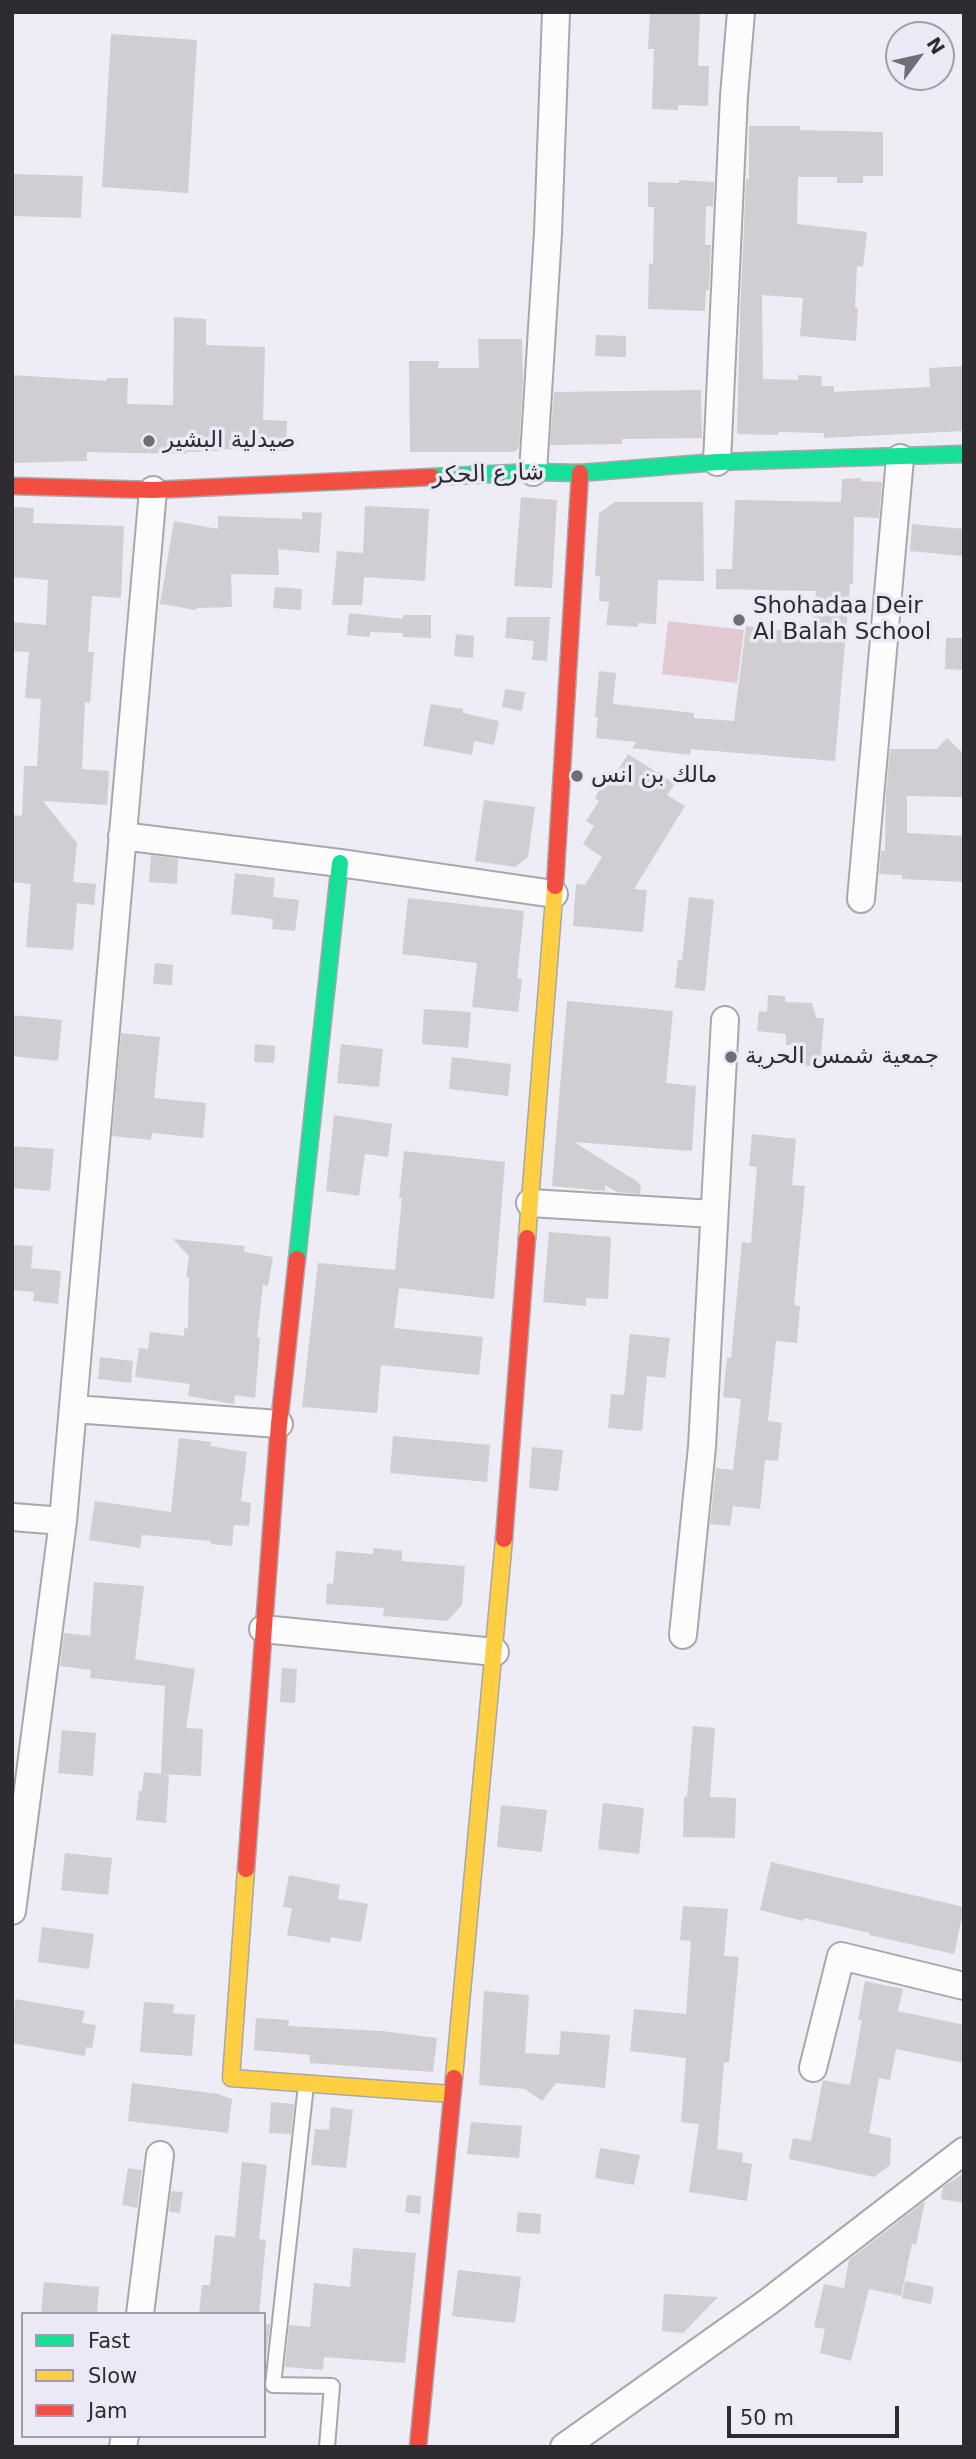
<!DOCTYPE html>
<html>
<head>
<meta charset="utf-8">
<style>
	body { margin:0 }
	#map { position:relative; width:976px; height:2459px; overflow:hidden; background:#eeecf4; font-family:"DejaVu Sans",sans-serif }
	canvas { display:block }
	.frame { position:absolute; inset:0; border:14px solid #2d2c31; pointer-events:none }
	.legend { position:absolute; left:21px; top:2312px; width:245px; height:126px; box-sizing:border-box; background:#ece9f7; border:2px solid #a09da8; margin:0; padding:9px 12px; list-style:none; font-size:21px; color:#2d2c31 }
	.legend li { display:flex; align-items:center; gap:14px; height:35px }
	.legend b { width:35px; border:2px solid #a09da8 }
	.north { position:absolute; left:885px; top:21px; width:70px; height:70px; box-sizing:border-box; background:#ece9f7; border:2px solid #a09da8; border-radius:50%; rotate:57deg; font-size:19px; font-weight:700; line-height:28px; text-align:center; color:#2d2c31 }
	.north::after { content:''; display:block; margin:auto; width:24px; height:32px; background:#716f75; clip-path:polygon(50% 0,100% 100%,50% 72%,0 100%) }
	.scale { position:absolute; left:727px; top:2406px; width:172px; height:32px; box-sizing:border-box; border:4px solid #2d2c31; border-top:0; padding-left:9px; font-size:21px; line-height:24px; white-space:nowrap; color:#2d2c31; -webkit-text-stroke:5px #ece9f7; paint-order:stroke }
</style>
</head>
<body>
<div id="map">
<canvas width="976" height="2459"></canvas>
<div class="frame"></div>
<ul class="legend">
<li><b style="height:9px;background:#16e098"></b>Fast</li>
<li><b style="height:9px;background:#ffcf43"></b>Slow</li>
<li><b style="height:9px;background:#f24e42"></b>Jam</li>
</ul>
<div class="north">N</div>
<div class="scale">50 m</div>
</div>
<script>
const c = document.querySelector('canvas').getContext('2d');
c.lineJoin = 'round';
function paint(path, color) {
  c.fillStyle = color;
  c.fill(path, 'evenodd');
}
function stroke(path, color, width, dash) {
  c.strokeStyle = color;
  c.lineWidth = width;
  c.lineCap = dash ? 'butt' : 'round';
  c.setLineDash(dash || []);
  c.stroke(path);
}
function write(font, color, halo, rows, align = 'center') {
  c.font = font + ' "DejaVu Sans",Cairo,sans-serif';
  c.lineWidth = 7;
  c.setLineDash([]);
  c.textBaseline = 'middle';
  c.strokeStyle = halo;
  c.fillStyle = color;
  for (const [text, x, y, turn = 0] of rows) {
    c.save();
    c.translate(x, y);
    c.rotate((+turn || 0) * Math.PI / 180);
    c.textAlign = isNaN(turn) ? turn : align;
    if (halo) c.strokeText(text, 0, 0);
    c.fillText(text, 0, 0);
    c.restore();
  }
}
paint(new Path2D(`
	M668 621 744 630 737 683 662 674Z`), '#e1c9d2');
paint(new Path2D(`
	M650 12 700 14 698 66H709L708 106 678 105V110L652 109 654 49H648Z
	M111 34 197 40 188 193 102 187Z
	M749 126H800V130L883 132V176H863V183H837V177H798L797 224 867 232 863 267 857 266 855 308H858L856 341 800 336 803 298 762 295 763 379 798 380V375L822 376 821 386H834V392L930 387 929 368 964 366V431L824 438V433L778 432V435L737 434 740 316 746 179H749Z
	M12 174 83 176 81 218 12 216Z
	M679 180 714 182 713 207 706 206 705 245H711L709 290H706L705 311 648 309 649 263 653 264 654 207H648V182L679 183Z
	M174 317 206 319V345L265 347 263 420 287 421 286 451 219 449V451L187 452 186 454 87 452V461L12 463V375L107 381V378H128L127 404 173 405Z
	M596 335 626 336V357L595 356Z
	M478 339H522L523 381 519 448 514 452H410L409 361H439L438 368H479Z
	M701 390 702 438 622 439V444L550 445 554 392Z
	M861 478V481L882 482 879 518 854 517 853 584H850L835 761 691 749 690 755 632 748 636 742 596 738 598 718 595 717 599 671 616 673 613 704 694 713V718L734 721 746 626 812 634 816 591 716 589V569H732L735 500 841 502 842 479Z
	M521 497 557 500 552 588 514 586Z
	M615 502H703L704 581 658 580 656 624 638 623V627L606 625 609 602 599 601 600 576H595L599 513Z
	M365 506 429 509 425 581 364 577 362 605H332L337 551 363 553Z
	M12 507 34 508 33 523 124 526 121 598 92 596 88 652H94L90 703 85 702 82 769 109 771 107 805 43 801 77 843 73 882 96 884 94 905 77 903 73 950 26 947 31 884 12 882 14 815 22 816 24 766H37L41 699 25 698 29 652 12 651V622L46 625 48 580 12 577Z
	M302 512 322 513 319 553 278 549 279 575 231 574 232 607 197 608 196 610 160 604 174 521 218 529V516L302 519Z
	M912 524 964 529V556L910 551Z
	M275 587 302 589 301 610 273 608Z
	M349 613 403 619V615H431V638L403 637V633L370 632V637L347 635Z
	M507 617H550L547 661 532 660 534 641 505 638Z
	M456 634 474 636 473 658 454 656Z
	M946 638H964V670L945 669Z
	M505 689 525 692 522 711 502 707Z
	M431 704 463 709V713L499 721 494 745 474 741 472 755 423 746Z
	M947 738 964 754V797L907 796V833L964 836V882L902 879V875L879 874 881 851H885L886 795 890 749H937Z
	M628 754 675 784 667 795 685 806 634 889 647 890 643 932 573 926 576 884 585 885 602 857 583 844 594 826 586 821 599 801 595 798 605 780 610 783Z
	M484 800 535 807 528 857 515 867 475 861Z
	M151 855 178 859 177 884 149 882Z
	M235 873 275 878 273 897 299 900 295 931 272 929 273 919 231 914Z
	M689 897 714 900 705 991 675 988 678 960H682Z
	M408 898 524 911 517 978 522 979 518 1012 472 1007 477 963 402 954Z
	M155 963 173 965 172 985 153 984Z
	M768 995 785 996V1002L812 1003 816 1018H824L820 1067 790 1064 791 1045H786V1034L757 1031 759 1011 767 1012Z
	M567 1001 673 1011 666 1083 696 1086 692 1151 574 1142 638 1182 641 1187 640 1194 617 1192 605 1185V1191L552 1186Z
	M424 1009 471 1012 468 1048 422 1044Z
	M12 1015 62 1020 58 1061 12 1056Z
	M121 1033 160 1037 154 1098 206 1103 203 1138 152 1133 151 1140 112 1136Z
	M255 1044 275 1046 274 1063 254 1062Z
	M341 1044 383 1049 379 1087 337 1083Z
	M452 1057 511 1064 508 1096 449 1089Z
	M334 1115 392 1124 388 1157 365 1154 359 1196 326 1191Z
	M752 1134 796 1139 792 1185 805 1186 794 1305 800 1306 797 1343 776 1341 768 1421 782 1423 778 1461 765 1460 760 1509 733 1506 730 1526 710 1524 716 1468 733 1470 741 1399 723 1397 727 1357 731 1358 742 1242 751 1243 757 1167 749 1166Z
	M12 1146 54 1149 50 1191 12 1188Z
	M404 1151 505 1162 494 1299 399 1288 394 1328 483 1337 479 1375 381 1365 377 1413 302 1407 318 1263 395 1270 402 1198H399Z
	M549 1232 611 1237 608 1299 586 1298V1306L543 1302Z
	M173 1239 245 1246 244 1252 273 1257 268 1286 263 1285 257 1337 260 1338 255 1398 235 1395 234 1404 188 1396 190 1384 135 1377 139 1348 148 1349 150 1332 184 1336V1328L188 1329 189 1277H186L189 1256Z
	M12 1245 33 1246 31 1268 61 1271 58 1304 33 1301 34 1292 12 1290Z
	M630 1334 670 1338 665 1378 647 1376 642 1431 608 1428 611 1394 624 1395Z
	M100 1357 133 1361 131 1383 98 1379Z
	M393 1436 490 1445 487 1482 390 1473Z
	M179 1438 211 1442 210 1446 247 1452 241 1501 251 1503 249 1526 234 1525 232 1546 211 1544V1541L142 1535 140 1548 89 1540 95 1501 171 1512Z
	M532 1447 563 1450 558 1491 529 1488Z
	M373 1548 402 1551V1561L465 1566 462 1605 447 1621 383 1616 384 1608 326 1604 327 1583 333 1584 336 1551 373 1554Z
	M94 1582 144 1586 135 1659 195 1669 186 1728 203 1729 201 1776 161 1774 165 1686 90 1678 91 1670 60 1666 64 1633 90 1636Z
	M282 1668 297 1669 295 1703 280 1702Z
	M693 1726 715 1728 710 1797 736 1798 735 1838 683 1837 684 1797H687Z
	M62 1730 96 1733 93 1776 58 1773Z
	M144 1772 169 1775 166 1823 136 1820 139 1791H142Z
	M603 1803 644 1808 639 1854 598 1849Z
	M501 1805 547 1810 542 1852 497 1847Z
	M65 1853 112 1858 108 1895 61 1890Z
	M771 1862 964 1907 954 1954 869 1935 870 1933 804 1918 803 1921 760 1910Z
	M289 1875 340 1885 338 1899 368 1904 361 1942 331 1937 330 1943 287 1935 292 1908 283 1907Z
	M683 1906 728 1909 724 1956 739 1957 729 2063 724 2062 717 2149 743 2153 742 2162 752 2164 747 2201 689 2192 699 2124 681 2122 686 2058 630 2051 634 2009 686 2014 691 1941 680 1940Z
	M42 1927 94 1934 89 1969 38 1962Z
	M865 1981 903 1989 898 2011 964 2025V2063L896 2049 890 2080 879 2078 869 2133 891 2138 890 2165 874 2177 789 2159 793 2138 811 2141 823 2080 850 2085 862 2020H858Z
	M484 1991 529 1995 525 2053 559 2055 561 2031 610 2035 605 2088 556 2083 542 2101 525 2089 479 2085Z
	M15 1999 85 2011 82 2023 96 2025 92 2048 86 2047 85 2056 12 2043Z
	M144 2002 174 2004 173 2013 195 2015 192 2056 140 2052Z
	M256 2018 289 2020 288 2026 382 2031 437 2038 433 2072 310 2063V2055L254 2050Z
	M132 2083 218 2094 232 2099 228 2133 128 2121Z
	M271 2102 294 2104 291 2134 269 2133Z
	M331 2107 353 2110 346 2168 311 2165 315 2129 329 2130Z
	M471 2122 522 2126 519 2158 467 2154Z
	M600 2148 640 2155 634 2185 595 2178Z
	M242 2162 267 2165 259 2239 266 2240 259 2314H199L202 2285H210L215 2235 235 2237Z
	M128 2168 142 2170 137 2208 122 2205Z
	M964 2173V2203L941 2199 943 2187Z
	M171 2191 183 2192 180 2213 169 2212Z
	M407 2195 421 2196 420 2214 405 2212Z
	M925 2201 916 2245 912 2244 901 2296 869 2289 851 2361 820 2353 825 2329 814 2327 824 2284 844 2288 849 2260Z
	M518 2212 541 2214 540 2234 516 2232Z
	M353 2248 416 2253 405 2363 324 2357 323 2370 285 2367 289 2325 310 2327 314 2283 350 2287Z
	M458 2270 521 2277 515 2323 452 2316Z
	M905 2281 934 2287 931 2304 902 2298Z
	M44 2282 99 2287 97 2314H41Z
	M664 2294 718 2297 683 2333 662 2331Z
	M264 2324H270L265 2366H264Z`), '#d0ced3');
const lane = new Path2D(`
	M306 2085 273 2385 332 2386 327 2447`);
const street = new Path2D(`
	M717 462 734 96 741 12
	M533 472 548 233 556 12
	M122 836 340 863 554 894
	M861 899 900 458
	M530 1203 714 1214
	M74 1409 279 1424
	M12 1517 63 1521
	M263 1629 495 1652
	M683 1635 702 1447 725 1020
	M12 1911 63 1521 153 490
	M813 2068 841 1956 964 1986
	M140 2314 160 2155
	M123 2447 125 2436
	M564 2447 768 2302 964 2151`);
const fast = new Path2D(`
	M432 477 533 472 580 473 717 462 964 454
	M297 1259 340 863`);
const slow = new Path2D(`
	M527 1238 555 886
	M246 1869 231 2078 451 2094
	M454 2078 504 1539`);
const jam = new Path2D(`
	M12 486 153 490 432 477
	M555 886 580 473
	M504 1539 527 1238
	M246 1869 279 1424 297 1259
	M418 2447 454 2078`);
stroke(lane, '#a8a7ac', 18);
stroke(street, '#a8a7ac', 30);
stroke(fast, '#a8a7ac', 19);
stroke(slow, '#a8a7ac', 19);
stroke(jam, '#a8a7ac', 19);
stroke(lane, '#fcfcfd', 14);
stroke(street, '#fcfcfd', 26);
stroke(fast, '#16e098', 16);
stroke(slow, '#ffcf43', 16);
stroke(jam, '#f24e42', 16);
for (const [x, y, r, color] of [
	[149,441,7,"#716f75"],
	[739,620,7,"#716f75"],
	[577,776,7,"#716f75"],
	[731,1057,7,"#716f75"]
]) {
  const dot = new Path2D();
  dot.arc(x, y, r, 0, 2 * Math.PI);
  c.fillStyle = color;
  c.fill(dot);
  stroke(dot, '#ece9f7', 2.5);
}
write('23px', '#2d2c31', '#ece9f7', [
	["صيدلية البشير",163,441],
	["Shohadaa Deir",753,607],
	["Al Balah School",753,633],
	["مالك بن انس",591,776],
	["جمعية شمس الحرية",745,1057]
], 'left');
write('23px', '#2d2c31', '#ece9f7', [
	["شارع الحكر",488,475,-2]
]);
</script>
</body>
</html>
